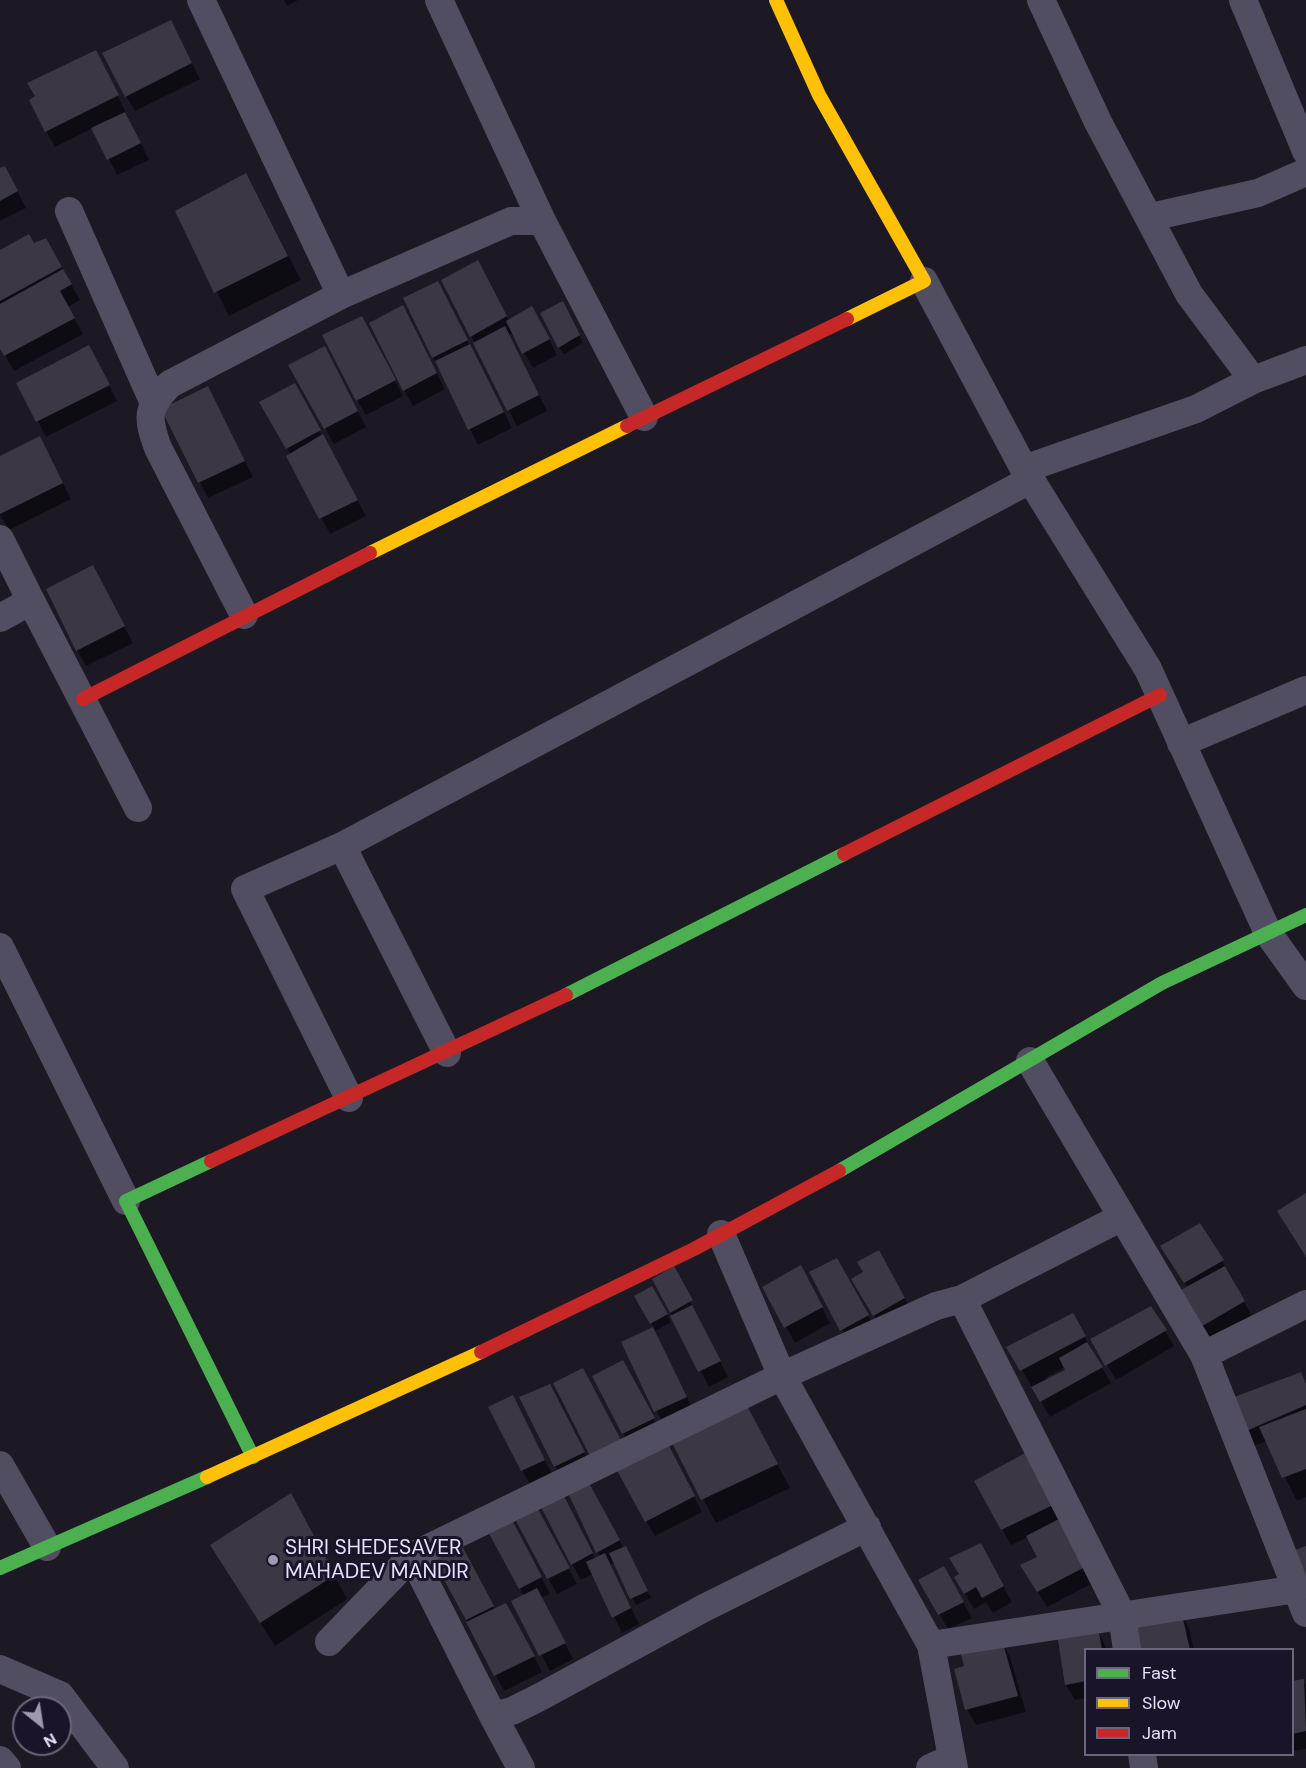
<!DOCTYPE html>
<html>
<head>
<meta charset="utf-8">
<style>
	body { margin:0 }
	#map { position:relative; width:1306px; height:1768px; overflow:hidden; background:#1c1824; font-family:"DM Sans",sans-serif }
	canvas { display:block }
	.legend { position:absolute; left:1084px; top:1648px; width:210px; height:108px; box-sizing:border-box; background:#1a1428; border:2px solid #6c657c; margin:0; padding:8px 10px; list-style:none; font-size:18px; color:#e6dffb }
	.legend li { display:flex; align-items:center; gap:12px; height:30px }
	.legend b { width:30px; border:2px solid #6c657c }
	.north { position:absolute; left:12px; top:1696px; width:60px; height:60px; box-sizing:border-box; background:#1a1428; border:2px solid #6c657c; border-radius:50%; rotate:150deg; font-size:16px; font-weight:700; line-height:24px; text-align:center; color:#e6dffb }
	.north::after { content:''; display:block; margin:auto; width:21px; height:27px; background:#9f99b0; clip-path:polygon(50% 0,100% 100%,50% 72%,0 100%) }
</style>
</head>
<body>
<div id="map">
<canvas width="1306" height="1768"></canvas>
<ul class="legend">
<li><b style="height:8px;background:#4caf50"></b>Fast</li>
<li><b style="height:8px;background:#ffc107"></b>Slow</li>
<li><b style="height:8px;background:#c62828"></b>Jam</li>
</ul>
<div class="north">N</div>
</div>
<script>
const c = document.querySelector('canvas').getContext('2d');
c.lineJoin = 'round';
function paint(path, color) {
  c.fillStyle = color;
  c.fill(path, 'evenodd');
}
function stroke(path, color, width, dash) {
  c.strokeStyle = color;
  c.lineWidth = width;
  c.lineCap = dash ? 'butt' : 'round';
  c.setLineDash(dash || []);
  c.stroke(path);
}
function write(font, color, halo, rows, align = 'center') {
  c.font = font + ' "DM Sans",sans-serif';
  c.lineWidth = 6;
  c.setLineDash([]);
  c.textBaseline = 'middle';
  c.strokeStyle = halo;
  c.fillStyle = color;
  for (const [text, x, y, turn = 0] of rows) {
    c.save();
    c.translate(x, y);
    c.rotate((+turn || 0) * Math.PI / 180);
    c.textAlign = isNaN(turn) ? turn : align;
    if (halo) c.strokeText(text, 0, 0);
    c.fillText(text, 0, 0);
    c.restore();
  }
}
paint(new Path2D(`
	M284 0H298L287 6Z
	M179 38 200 79 135 111 126 96Z
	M104 68 149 160 117 175 93 128 55 147 46 131Z
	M0 170 13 183 26 208 0 221Z
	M259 199 301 280 229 316 177 211Z
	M46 240 80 300 68 307 83 334 14 371 0 346V252Z
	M486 278 509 321 541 323 557 355 533 368 513 333 508 335 547 411 517 426 471 336Z
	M446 299 512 428 478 445 433 357Z
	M567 311 583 343 564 354 559 347Z
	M411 323 445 389 413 406 404 390Z
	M370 333 403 396 366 415 357 400Z
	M97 362 117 401 46 437 18 384Z
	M333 364 366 427 334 444 290 366Z
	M294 385 366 516 330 534 288 456 291 455 261 403Z
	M216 404 253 477 208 498 163 410Z
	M48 454 71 499 9 530 0 515V457Z
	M101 583 133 643 86 666 77 650Z
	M1200 1225 1232 1277 1252 1317 1209 1343 1188 1288 1171 1262Z
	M836 1260 877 1331 851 1346 811 1273Z
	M888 1267 913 1314 883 1331 853 1279 865 1273Z
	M673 1268 728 1377 709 1387 654 1280Z
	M809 1282 830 1323 795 1343 764 1287Z
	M652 1288 671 1322 654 1332 695 1413 665 1427 623 1343 654 1328 636 1297Z
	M1151 1308 1174 1346 1116 1380 1092 1340Z
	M1072 1315 1111 1383 1050 1417 1008 1347ZM1065 1367 1067 1370 1046 1381 1045 1378Z
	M1300 1374 1306 1383V1497L1297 1501 1267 1441 1254 1446 1245 1431Z
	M631 1377 662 1434 632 1449 623 1433Z
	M558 1402 593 1468 564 1482 555 1466Z
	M521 1413 553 1476 531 1486 522 1470Z
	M757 1426 790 1488 716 1523 670 1436Z
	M673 1455 702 1512 655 1536 646 1521 629 1457Z
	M1024 1455 1093 1583 1047 1607 1031 1581 1039 1557 1028 1537 1011 1545 976 1482Z
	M598 1501 651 1598 636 1605 615 1563 610 1565 639 1624 622 1633 593 1574 581 1580 572 1564 571 1512 595 1559 600 1557 598 1552Z
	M304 1519 347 1599 275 1646 226 1569Z
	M518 1522 546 1527 577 1584 557 1594Z
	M488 1529 518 1534 550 1594 541 1598 573 1659 550 1671 513 1602 524 1596Z
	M433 1556 468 1559 495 1610 515 1621 542 1672 504 1691Z
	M989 1560 1012 1602 993 1613 986 1602 974 1609 956 1578Z
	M944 1568 972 1618 948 1629 920 1580Z
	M1180 1612 1189 1628 1194 1650H1133Z
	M1097 1628 1107 1650H1086V1698L1075 1700 1066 1685Z
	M1001 1641 1010 1657 1026 1712 976 1725 967 1709 966 1667Z
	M1304 1681 1306 1685V1749L1292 1751V1683Z`), '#0007');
paint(new Path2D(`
	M171 20 192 63 125 97 102 53Z
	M96 50 119 95 45 132 29 100 35 96 27 83Z
	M125 112 141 143 107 160 91 128Z
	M5 166 18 191 0 201V168Z
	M246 173 288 256 214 293 175 211Z
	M29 234 34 243 46 238 62 267 0 301V250Z
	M478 260 507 316 470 337 441 280Z
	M63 269 72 284 60 291 75 318 4 356 0 349V304Z
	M438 281 468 340 432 358 403 298Z
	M563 301 580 335 558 348 540 313Z
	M403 305 437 373 403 391 369 323Z
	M532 306 550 339 522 354 506 321Z
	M362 316 396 380 356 401 322 335Z
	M505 326 539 395 507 411 473 343Z
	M470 344 504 412 468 430 435 361Z
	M89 345 110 385 36 422 16 383Z
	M325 346 358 411 324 429 288 365Z
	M295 383 321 430 286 449 259 402Z
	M208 386 245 461 198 483 161 409Z
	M323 434 358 500 319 519 286 456Z
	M40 436 63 483 0 514V456Z
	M93 565 125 626 76 651 46 589Z
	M1306 1193V1257L1277 1211Z
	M1200 1223 1224 1260 1184 1283 1160 1246Z
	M879 1250 905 1298 873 1316 851 1279 863 1272 857 1262Z
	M837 1258 869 1315 840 1331 809 1272Z
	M801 1265 823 1307 784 1328 762 1287Z
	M674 1266 693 1300 670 1313 652 1279Z
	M1225 1266 1245 1301 1199 1328 1177 1292Z
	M652 1286 668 1314 650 1324 634 1296Z
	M692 1305 721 1361 698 1372 670 1316Z
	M1151 1306 1167 1330 1105 1366 1090 1339Z
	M1073 1313 1086 1336 1020 1371 1006 1347Z
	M653 1327 687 1397 654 1412 621 1342Z
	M1087 1342 1103 1367 1040 1402 1031 1387 1065 1370 1059 1358Z
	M623 1360 655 1418 622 1434 592 1376Z
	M583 1368 621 1440 590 1456 553 1383Z
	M1301 1372 1306 1384V1405L1244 1432 1229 1399Z
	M550 1384 585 1452 554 1467 519 1397Z
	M513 1395 545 1460 521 1471 488 1407Z
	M744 1400 778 1464 701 1500 668 1435Z
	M1306 1409V1469L1282 1478 1259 1427Z
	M665 1438 695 1496 645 1522 613 1463Z
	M1025 1453 1053 1505 1001 1530 974 1481Z
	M589 1483 620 1540 596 1553 569 1495Z
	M291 1493 335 1575 260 1623 210 1545Z
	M563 1494 593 1553 571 1565 541 1507Z
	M538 1509 570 1568 547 1579 516 1521Z
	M510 1516 542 1577 519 1589 486 1528Z
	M1059 1519 1085 1567 1037 1592 1020 1565 1037 1557 1026 1536Z
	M460 1542 494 1606 466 1620 431 1556Z
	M981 1543 1004 1586 982 1598 976 1587 964 1594 954 1577 959 1574 949 1558Z
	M626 1546 648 1591 630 1599 609 1553Z
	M1306 1546V1575L1289 1552Z
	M605 1553 631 1608 612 1618 586 1562Z
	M944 1566 964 1602 938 1615 918 1580Z
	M537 1588 566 1643 539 1656 511 1601Z
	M506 1603 535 1656 494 1676 466 1622Z
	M1181 1610 1190 1650H1132L1127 1620Z
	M1098 1626 1102 1650H1086V1681L1065 1685 1057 1634Z
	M1002 1640 1018 1696 965 1710 954 1669 964 1666 959 1647Z
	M1304 1679 1306 1731 1292 1734V1681Z`), '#3c3745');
stroke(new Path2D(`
	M201 0 341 295
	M439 0 542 221
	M1041 0 1098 122 1189 294 1253 380
	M1243 0 1306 151
	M69 211 153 401
	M1151 217 1258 193 1306 172
	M924 281 1024 469 1148 669 1268 933 1306 986
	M1024 469 1196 409 1253 380 1306 360
	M0 539 31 601
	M244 615 158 448C147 418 146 408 170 384L341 295 511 221H542L644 417
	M0 618 31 601 138 808
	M1181 743 1306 690
	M342 846 447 1053
	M0 947 126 1201
	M1030 1061 1204 1355 1306 1613
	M349 1098 245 889 342 846 1030 480
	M721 1234 782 1376 931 1645 954 1768
	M962 1299 1122 1615 1127 1650
	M1204 1355 1306 1304
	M0 1465 47 1547
	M412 1556 493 1716 512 1711 540 1697 704 1608 867 1527
	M329 1642 412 1556 782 1376 936 1306 962 1299 1122 1217
	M931 1645 1297 1589
	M0 1669 60 1695 115 1768
	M493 1716 521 1768
	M1142 1754 1144 1768
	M0 1760 7 1768
	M930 1768 952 1758`), '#524e62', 28);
stroke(new Path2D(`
	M566 995 844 854
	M211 1161 126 1201 253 1457
	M839 1171 1162 983 1306 915
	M0 1568 207 1477`), '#4caf50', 14);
stroke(new Path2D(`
	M776 0 819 95 924 281 847 319
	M370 553 627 426
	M207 1477 481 1352`), '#ffc107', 14);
stroke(new Path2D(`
	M627 426 847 319
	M83 699 370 553
	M844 854 1160 695
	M211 1161 566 995
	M481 1352 694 1249 839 1171`), '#c62828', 14);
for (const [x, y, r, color] of [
	[273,1560,6,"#9f99b0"]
]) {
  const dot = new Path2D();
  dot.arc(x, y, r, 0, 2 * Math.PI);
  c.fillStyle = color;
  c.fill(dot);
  stroke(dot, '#1a1428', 2);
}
write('21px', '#e6dffb', '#1a1428', [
	["SHRI SHEDESAVER",285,1548],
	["MAHADEV MANDIR",285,1572]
], 'left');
</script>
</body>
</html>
